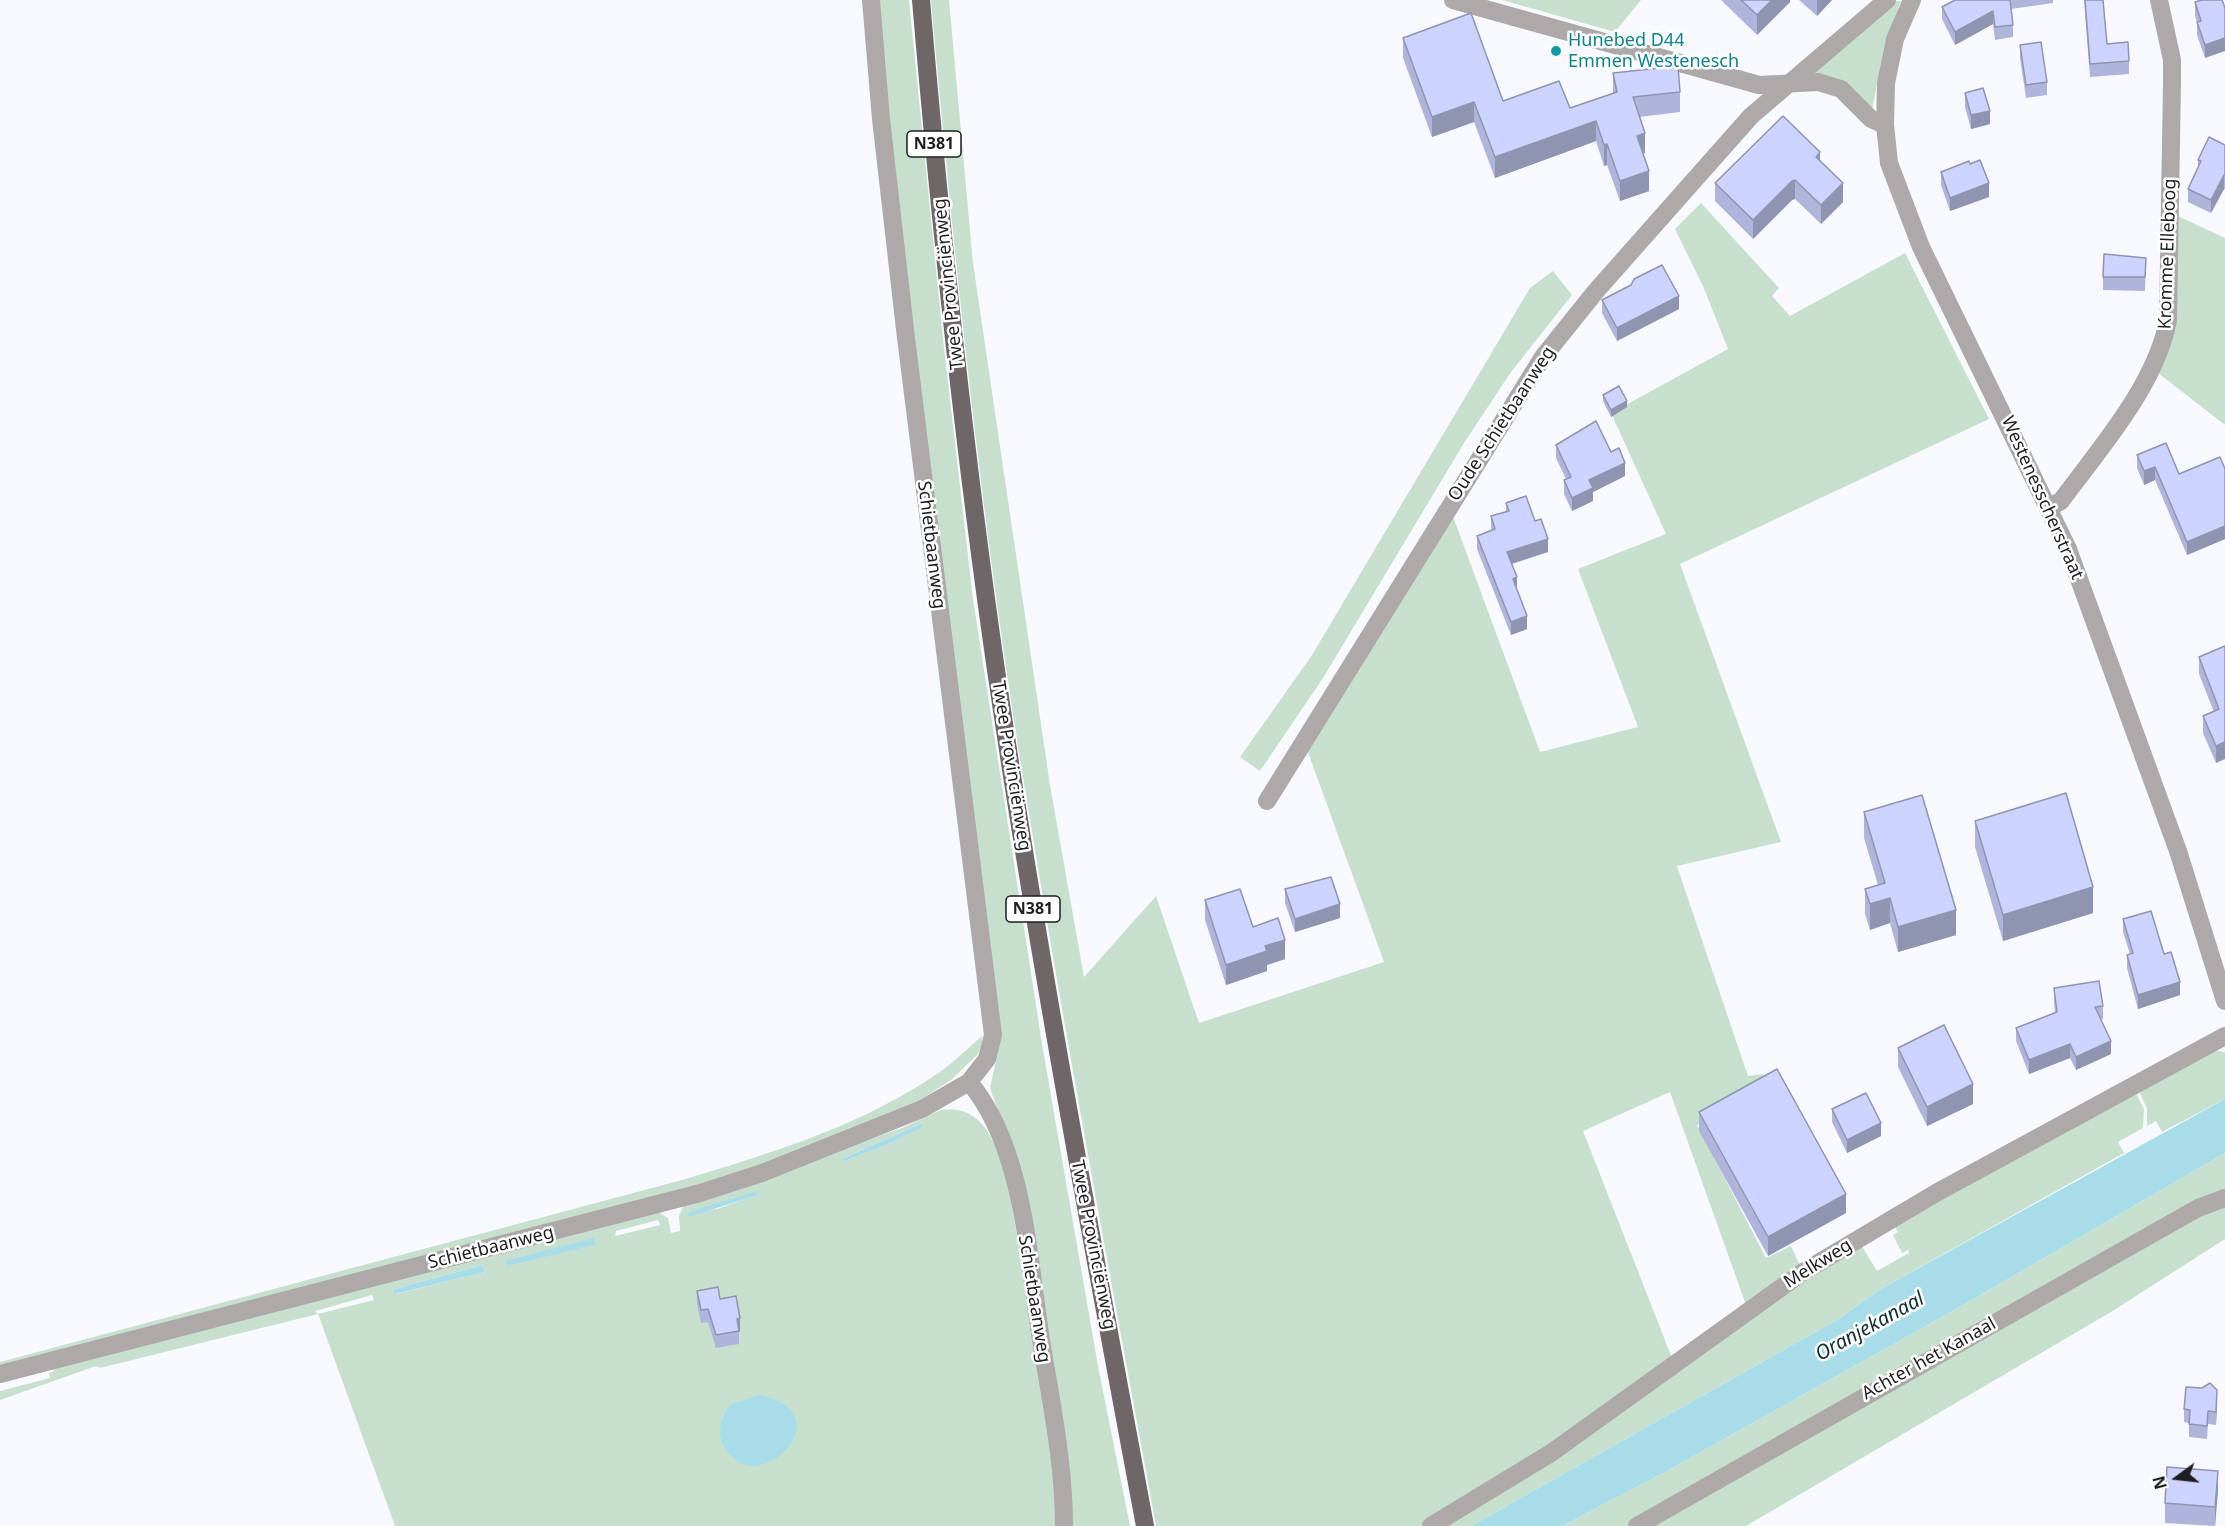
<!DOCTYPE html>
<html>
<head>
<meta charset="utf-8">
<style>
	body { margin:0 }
	#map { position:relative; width:2225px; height:1526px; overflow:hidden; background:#f8f9ff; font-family:"Noto Sans",sans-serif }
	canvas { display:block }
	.north { position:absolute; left:2147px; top:1448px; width:60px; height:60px; -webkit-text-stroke:4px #fff; paint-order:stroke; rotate:255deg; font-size:16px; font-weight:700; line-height:24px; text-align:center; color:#1d1e21 }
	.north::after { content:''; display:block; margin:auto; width:21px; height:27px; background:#1d1e21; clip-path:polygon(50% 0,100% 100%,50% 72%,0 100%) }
</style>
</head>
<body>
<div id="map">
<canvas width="2225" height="1526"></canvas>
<div class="north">N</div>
</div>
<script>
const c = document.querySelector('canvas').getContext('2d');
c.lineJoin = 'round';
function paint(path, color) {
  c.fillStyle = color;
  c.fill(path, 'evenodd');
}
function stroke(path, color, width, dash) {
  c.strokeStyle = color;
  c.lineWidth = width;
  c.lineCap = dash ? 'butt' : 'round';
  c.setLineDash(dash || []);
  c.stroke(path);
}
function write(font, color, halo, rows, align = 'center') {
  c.font = font + ' "Noto Sans",sans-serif';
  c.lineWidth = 5;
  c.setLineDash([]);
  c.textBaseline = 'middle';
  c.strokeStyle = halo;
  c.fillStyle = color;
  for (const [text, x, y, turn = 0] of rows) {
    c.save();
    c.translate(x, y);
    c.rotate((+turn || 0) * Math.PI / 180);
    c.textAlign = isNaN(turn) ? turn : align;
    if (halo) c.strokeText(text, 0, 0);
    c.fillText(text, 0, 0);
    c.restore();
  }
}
paint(new Path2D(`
	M877 0H909L943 339 973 599 1042 1044 1098 1366 1130 1526H1069L1011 1146 990 1088 1000 1042 933 533Z
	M931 0H949L973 263 1050 785 1084 977 1156 896 1199 1023 1384 962 1305 744 1451 511 1540 752 1638 727 1578 569 1666 534 1611 413 1728 349 1703 286 1675 229 1701 203 1779 288 1772 296 1790 316 1905 253 1989 419 1680 564 1781 842 1677 866 1748 1076 1763 1074 1770 1089 1697 1125 1766 1258 1791 1246 1801 1268 1746 1305 1670 1092 1583 1131 1672 1358 1577 1429 1421 1526H1156C1112 1284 1066 1043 1027 801 983 535 955 268 931 0Z
	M1502 0H1641L1615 32Z
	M1895 1H1901L1884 47 1872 110 1815 72Z
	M2178 216 2225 238V425L2158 373Z
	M1553 271 1572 295 1511 372 1464 443 1323 678 1260 771 1240 757 1312 655 1530 288Z
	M982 1036V1045L978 1054 951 1080 909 1107 782 1162 0 1370V1362L682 1180C772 1153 867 1124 944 1069 957 1059 969 1047 982 1036Z
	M2216 1051 2225 1052V1099L2162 1132 2156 1121 2147 1126V1109L2139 1091Z
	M2136 1093 2144 1109 2143 1128 2118 1142 2124 1153 1879 1290 1837 1320 1471 1526H1441L1649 1391 1860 1243 1877 1271 1909 1253 1908 1250 1902 1253 1893 1235 1898 1232 1893 1223Z
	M941 1110C982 1104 994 1141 1006 1173L1048 1411 1058 1526H395L318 1314 100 1368 96 1366 0 1400V1391L50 1378 49 1373 54 1371 53 1365 655 1210 668 1218 671 1233 680 1231 679 1216 685 1202 902 1128ZM922 1123V1127L884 1146 842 1162V1159ZM758 1194 717 1209 688 1212ZM658 1220 660 1225 615 1236 616 1231ZM482 1265 485 1272 396 1294 394 1289ZM372 1295 374 1300 318 1314 315 1311Z
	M2225 1153V1190L1626 1526H1562L1667 1471 1958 1308Z
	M2225 1204V1239L2111 1312 1746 1526H1648L2156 1238Z`), '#c7e0ce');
paint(new Path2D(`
	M2225 1099V1153L1958 1308 1667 1471 1562 1526H1471L1837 1320 1879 1290Z
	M922 1123 923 1127 884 1146 842 1162V1159Z
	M757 1191V1195L689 1217 688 1212Z
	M594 1238 595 1245 507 1266 505 1261Z
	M482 1265 485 1272 395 1294 393 1292 394 1289Z
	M758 1395C847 1410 759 1504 725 1448 716 1433 721 1418 730 1405Z`), '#a7dde9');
stroke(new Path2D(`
	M1453 0 1759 85 1818 82 1828 85 1841 89 1871 119 1885 125
	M2050 507 2061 501C2100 448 2156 385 2168 320L2172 83V60L2159 0
	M1267 801 1543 357 1596 291 1751 116 1887 0
	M969 1082C1024 1147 1028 1258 1041 1340 1051 1402 1064 1463 1064 1526
	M0 1374 700 1193 762 1173 922 1109 969 1082 987 1059 993 1035 906 338 881 119 871 0
	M1431 1526 1551 1453 1803 1272 1936 1193 2225 1036
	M1637 1526 2159 1230 2198 1208 2225 1198`), '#ada9a9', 18);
stroke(new Path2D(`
	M1912 0 1895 39 1886 83 1885 125 1889 163 1921 247 2068 549 2178 851 2225 1001`), '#ada9a9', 18);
stroke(new Path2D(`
	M921 0C940 224 964 448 996 670 1038 957 1092 1241 1145 1526`), '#6f6667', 18);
paint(new Path2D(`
	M1721 0H1790V2L1757 35Z
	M1799 0H1832L1817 16Z
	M1955 0H2053V3L2011 9 2013 25V37L1995 40 1993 24 1955 45 1942 19V7Z
	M2084 0H2103L2107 44 2129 61V74L2090 77Z
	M2222 0 2205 58 2197 35V22L2195 16V2Z
	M1403 38 1503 101 1570 108 1613 94V73L1680 92V112L1639 117 1645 153 1643 154 1649 191 1620 201 1607 165 1604 166 1596 141 1495 178 1474 122 1432 137 1403 58Z
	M2020 45 2047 82V95L2026 98 2020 58Z
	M1965 93 1990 124 1971 129 1965 107Z
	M2225 145V189H2224L2211 213 2188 202V189L2198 168V160Z
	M1820 161 1843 202 1821 224 1795 199 1792 200 1753 239 1715 201V183Z
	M1941 172 1989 197 1950 211 1941 185Z
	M2146 258 2145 291 2103 290V277Z
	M1631 285 1679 309 1617 341 1602 313V300Z
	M1603 395 1627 407 1611 417 1603 401Z
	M1556 445 1611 452 1625 476 1593 492V501L1572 511 1564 494V480L1566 479 1556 458Z
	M2137 455 2179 474 2225 469V539L2187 555 2155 480 2144 485 2137 468Z
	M1506 503 1535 521 1548 552 1512 564 1517 590 1527 629 1511 635 1477 549V536L1491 530V516L1506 511Z
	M2225 646 2216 763 2203 733V716L2214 712 2199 674V657Z
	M1864 812 1956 935 1898 952 1890 923 1870 930 1865 914V889L1878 885 1864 838Z
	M1975 821 2093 913 2003 941 1975 847Z
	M1285 889 1340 918 1295 932 1285 903Z
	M1205 900 1253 927 1285 959 1267 965V971L1226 985 1205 920Z
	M2123 919 2164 954 2180 995 2138 1009 2127 968V955L2130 954 2123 932Z
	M2054 988 2103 1006V1019H2101L2111 1054 2076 1070 2070 1058 2029 1074 2016 1041V1028L2055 1013 2054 1002Z
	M1898 1048 1973 1104 1927 1126 1898 1067Z
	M1832 1109 1881 1136 1847 1153 1832 1122Z
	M1699 1112 1846 1213 1768 1256 1699 1131Z
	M697 1291 720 1299 740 1331 739 1332V1344L716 1348 708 1322 701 1323 697 1304Z
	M2217 1403 2216 1425 2208 1424 2207 1439 2189 1437V1423L2184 1422V1409Z
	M2218 1490 2215 1526 2165 1523V1503Z`), '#afb5da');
paint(new Path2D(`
	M1772 0H1790V2L1757 35V15Z
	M1817 0H1832L1817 16Z
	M1993 11V24L1955 45V32Z
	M2225 38V51L2205 58V45Z
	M1474 102V122L1432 137V117Z
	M1990 111V124L1971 129V115Z
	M1596 121V141L1495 178V157Z
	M1645 133V153L1637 156V136Z
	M1607 144V165L1604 166V145Z
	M1820 152V171L1816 157Z
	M1649 171V191L1620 201V181Z
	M2224 175V189L2211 213V200Z
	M1795 180V199L1792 200 1753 239V220L1792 181Z
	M1843 183V202L1821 224V205Z
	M1989 183V197L1950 211V198Z
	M1679 296V309L1617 341V328Z
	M1627 401V407L1611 417V410Z
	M1625 463V476L1593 492V501L1572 511V498L1589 480Z
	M2155 467V480L2144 485V471Z
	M2225 526V539L2187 555V542Z
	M1548 539V552L1507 565V552Z
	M1517 577V590L1513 579Z
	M1527 616V629L1511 635V622Z
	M2225 742V759L2216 763V746Z
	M2093 887V913L2003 941V915Z
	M1890 898V923L1870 930V904Z
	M1340 904V918L1295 932V919Z
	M1956 910V935L1898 952V927Z
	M1285 940V959L1267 965V971L1226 985V965L1265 946Z
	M2180 982V995L2138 1009V995Z
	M2111 1041V1054L2076 1070V1057Z
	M2070 1044V1058L2029 1074V1060Z
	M1973 1084V1104L1927 1126V1107Z
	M1881 1123V1136L1847 1153V1140Z
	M1846 1194V1213L1768 1256V1237Z
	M740 1318V1331L739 1332 737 1319Z
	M2217 1390V1403L2216 1425V1412Z
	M2218 1471V1490L2215 1526V1507Z`), '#8f94b1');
const building = new Path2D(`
	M1741 0H1772L1757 15Z
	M1955 0H2010L2013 25 1995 27 1993 11 1955 32 1942 7Z
	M2085 0H2103L2107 44 2128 42 2129 61 2090 64Z
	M2202 0H2222L2225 8V38L2205 45 2197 22 2201 21 2195 2Z
	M1471 13 1503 101 1559 81 1570 108 1617 92 1613 73 1678 66 1680 92 1633 97 1645 133 1637 136 1649 171 1620 181 1607 144 1604 145 1596 121 1495 157 1474 102 1432 117 1403 38Z
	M2041 42 2047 82 2026 85 2020 45Z
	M1983 88 1990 111 1971 115 1965 93Z
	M1783 116 1820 152 1816 157 1843 183 1821 205 1795 180 1792 181 1753 220 1715 183Z
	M2209 137 2225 145V176L2224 175 2211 200 2188 189 2201 161 2198 160Z
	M1980 160 1989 183 1950 198 1941 172 1969 161 1970 164Z
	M2104 254 2146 258 2145 277H2103Z
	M1662 265 1679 296 1617 328 1602 300 1631 285 1634 279Z
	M1619 386 1627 401 1611 410 1603 395Z
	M1596 421 1611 452 1619 448 1625 463 1589 480 1593 488 1572 498 1564 480 1571 477 1556 445Z
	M2166 443 2179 474 2220 457 2225 469V526L2187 542 2155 467 2144 471 2137 455Z
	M1526 496 1535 521 1541 519 1548 539 1507 552 1517 577 1513 579 1527 616 1511 622 1477 536 1495 529 1491 516 1509 511 1506 503Z
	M2225 646V742L2216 746 2203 716 2219 709 2199 657Z
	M2066 793 2093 887 2003 915 1975 821Z
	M1922 795 1956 910 1898 927 1890 898 1870 904 1865 889 1885 883 1864 812Z
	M1331 877 1340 904 1295 919 1285 889Z
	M1240 889 1253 927 1278 918 1285 940 1265 946 1267 951 1226 965 1205 900Z
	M2151 911 2164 954 2171 952 2180 982 2138 995 2127 955 2133 953 2123 919Z
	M2099 981 2103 1006 2095 1007 2111 1041 2076 1057 2070 1044 2029 1060 2016 1028 2057 1012 2054 988Z
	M1944 1025 1973 1084 1927 1107 1898 1048Z
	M1777 1069 1846 1194 1768 1237 1699 1112Z
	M1866 1093 1881 1123 1847 1140 1832 1109Z
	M718 1287 720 1299 736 1296 740 1318 737 1319 739 1331 716 1335 708 1309 701 1310 697 1291Z
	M2210 1383 2217 1390 2216 1412 2208 1411 2207 1426 2189 1424 2190 1410 2184 1409 2186 1387 2202 1388Z
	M2167 1467 2218 1471 2215 1507 2165 1503Z`);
paint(building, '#ccd3fd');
stroke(building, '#8f94b1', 1.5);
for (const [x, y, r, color] of [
	[1556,51,6,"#0f9aa8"]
]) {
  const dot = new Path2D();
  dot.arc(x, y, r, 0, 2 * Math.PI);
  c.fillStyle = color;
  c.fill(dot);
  stroke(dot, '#fff', 2);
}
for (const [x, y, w] of [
	[934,144,54],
	[1033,909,54]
]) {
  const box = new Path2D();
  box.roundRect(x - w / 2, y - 13, w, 26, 4.5);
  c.fillStyle = '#fff';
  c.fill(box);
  stroke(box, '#1d1e21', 1.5);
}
write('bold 16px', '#1d1e21', null, [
	["N381",934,144],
	["N381",1033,909]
]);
write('18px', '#0d838f', '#fff', [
	["Hunebed D44",1568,41],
	["Emmen Westenesch",1568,62]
], 'left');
write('18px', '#1d1e21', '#fff', [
	["Kromme Elleboog",2168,254,-88],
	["Twee Provinciënweg",949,284,-96],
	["Oude Schietbaanweg",1502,424,-57],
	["Westenesscherstraat",2042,498,66],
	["Schietbaanweg",931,545,83],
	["Twee Provinciënweg",1011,766,81],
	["Twee Provinciënweg",1093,1245,79],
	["Schietbaanweg",491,1248,-14],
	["Melkweg",1818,1264,-32],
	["Schietbaanweg",1034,1299,81],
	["Achter het Kanaal",1929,1359,-29]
]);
write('italic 20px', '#132f34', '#fff', [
	["Oranjekanaal",1870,1327,-29]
]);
</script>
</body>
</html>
